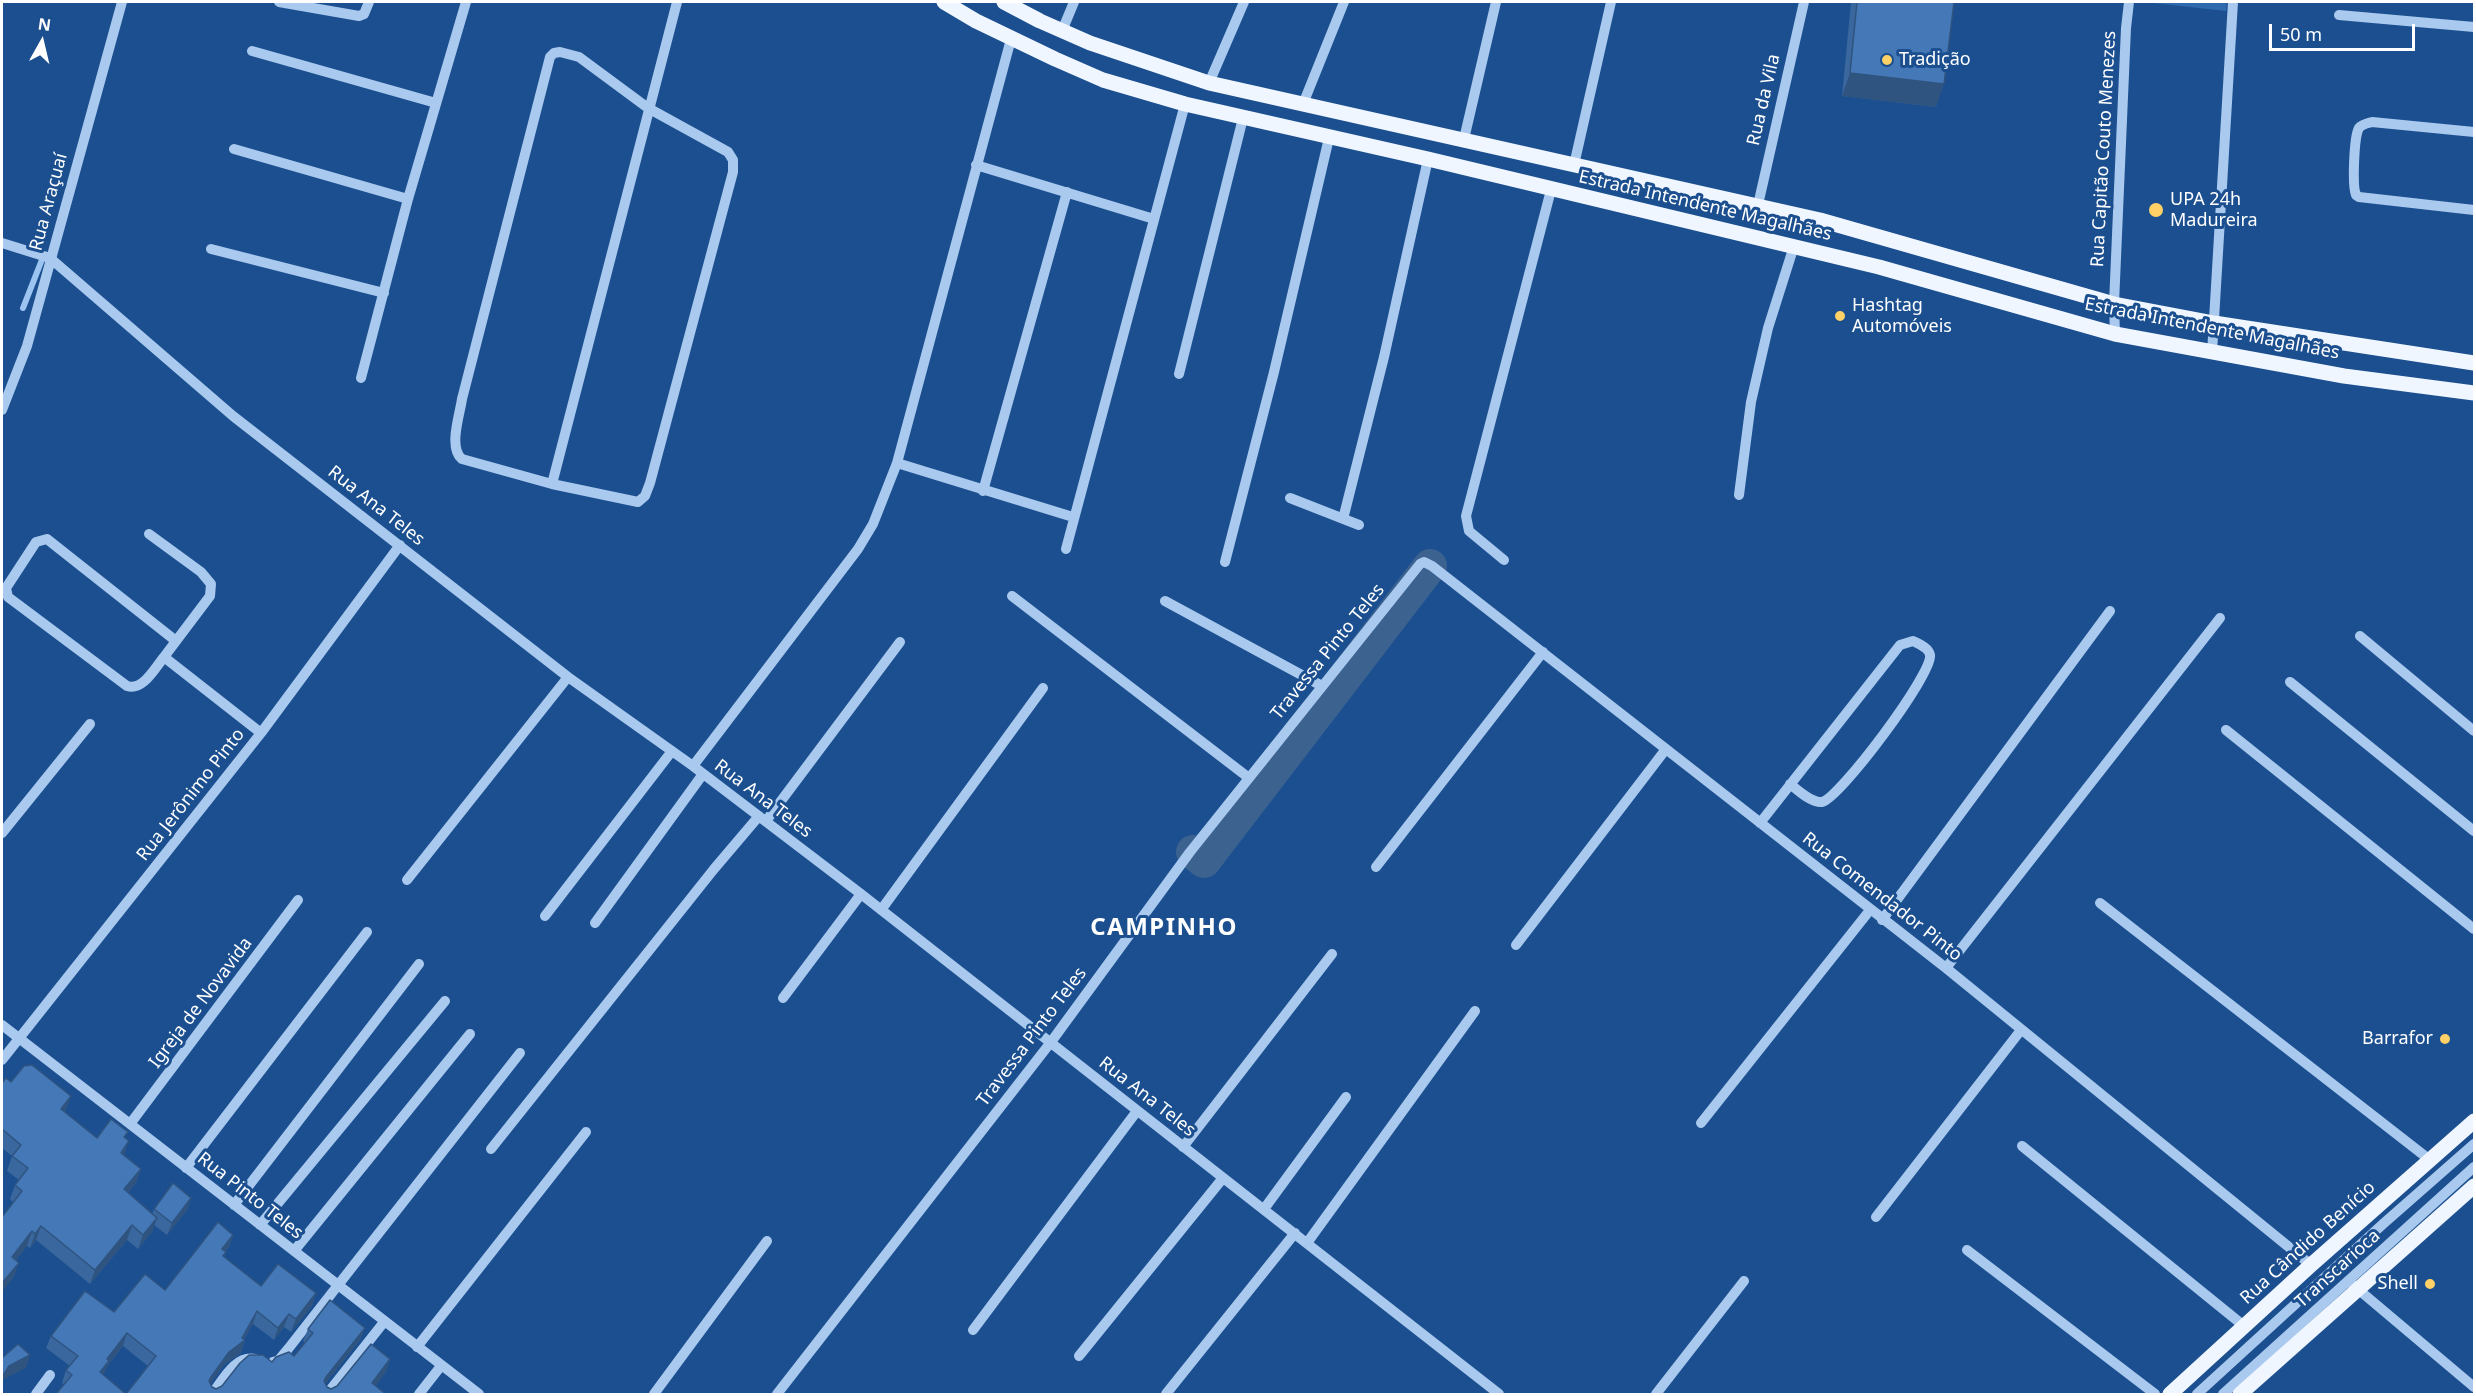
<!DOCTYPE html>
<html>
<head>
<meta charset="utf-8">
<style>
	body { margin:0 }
	#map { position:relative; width:2476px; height:1396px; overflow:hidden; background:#1b4f8f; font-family:"Noto Sans",sans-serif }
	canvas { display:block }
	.frame { position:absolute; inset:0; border:3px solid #fff; pointer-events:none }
	.north { position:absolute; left:12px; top:12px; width:60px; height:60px; -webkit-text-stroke:4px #1b4f8f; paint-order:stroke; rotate:8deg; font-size:16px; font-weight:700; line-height:24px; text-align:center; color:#fff }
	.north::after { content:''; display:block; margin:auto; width:21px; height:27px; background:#fff; clip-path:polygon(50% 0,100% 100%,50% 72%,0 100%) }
	.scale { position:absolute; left:2269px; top:24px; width:146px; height:27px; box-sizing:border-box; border:3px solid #fff; border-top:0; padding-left:8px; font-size:18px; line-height:21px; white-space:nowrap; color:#fff; -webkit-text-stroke:4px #1b4f8f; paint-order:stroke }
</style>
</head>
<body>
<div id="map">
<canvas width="2476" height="1396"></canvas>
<div class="frame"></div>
<div class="north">N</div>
<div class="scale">50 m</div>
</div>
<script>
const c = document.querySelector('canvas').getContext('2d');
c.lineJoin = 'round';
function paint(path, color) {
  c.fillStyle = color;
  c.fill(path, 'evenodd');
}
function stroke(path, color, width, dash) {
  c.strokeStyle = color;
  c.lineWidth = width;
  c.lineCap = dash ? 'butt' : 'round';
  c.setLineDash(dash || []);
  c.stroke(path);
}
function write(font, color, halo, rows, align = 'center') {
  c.font = font + ' "Noto Sans",sans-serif';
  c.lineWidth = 6;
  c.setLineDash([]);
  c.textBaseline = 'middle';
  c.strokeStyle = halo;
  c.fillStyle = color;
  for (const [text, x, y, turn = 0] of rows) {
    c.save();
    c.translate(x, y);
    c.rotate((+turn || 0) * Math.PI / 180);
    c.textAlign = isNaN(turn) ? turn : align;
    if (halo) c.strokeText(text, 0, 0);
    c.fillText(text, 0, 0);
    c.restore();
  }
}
paint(new Path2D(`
	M2144 2H2227L2226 11Z`), '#2e69ad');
stroke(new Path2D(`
	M23 308 43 257`), '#9cc4f0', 6);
stroke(new Path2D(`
	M1193 852 1204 861 1430 566`), '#3c6290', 34);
stroke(new Path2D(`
	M279 2 359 16 364 14 369 2
	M2339 15 2474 27
	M1062 31 1074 2
	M252 51 436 103
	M560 52 579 57 648 108 728 152 733 160V172L650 483 645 496 638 502 552 484 462 459C448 448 460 414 462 399L550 57 554 53Z
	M1209 83 1244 2
	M1303 104 1344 2
	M2474 132 2372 122C2368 123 2362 124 2359 128 2354 136 2352 186 2356 195L2359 197 2474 210
	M1464 139 1496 2
	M234 149 408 199
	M976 165 1154 219
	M1574 165 1611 2
	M1758 205 1804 2
	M2 243 50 258 233 416 568 677 693 766 861 894 1499 1394
	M211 249 384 293
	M2115 334 2114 304 2126 28 2129 2
	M2212 353 2233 2
	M1179 374 1243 118
	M361 378 408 199 466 2
	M2 410 27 346 122 2
	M897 463 1073 517
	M552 484 677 2
	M983 491 1067 192
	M1739 495 1751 402 1768 328 1794 246
	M1290 498 1359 525
	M1343 519 1384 357 1428 159
	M149 534 201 572 211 584 210 596 164 657 261 733
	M1066 549 1185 104
	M1504 560 1469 531 1466 516 1551 190
	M1225 562 1274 372 1329 138
	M1012 596 1249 778
	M1165 601 1322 686
	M2360 636 2474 731
	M164 657C155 668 143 691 127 686L8 597 6 588 36 542 47 539 176 641
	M2290 682 2474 831
	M2226 730 2474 929
	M693 766 858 549 873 524 897 463 1011 39
	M766 821 900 642
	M1760 823 1900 645 1913 641C1919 644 1929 648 1930 655 1933 674 1839 799 1822 802 1811 803 1798 790 1790 784
	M2 833 90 724
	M1376 867 1543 652
	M407 880 568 677
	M2100 903 2430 1160
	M881 910 1043 688
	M545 916 672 751
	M1882 920 2110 611
	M595 923 703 774
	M1516 945 1666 749
	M1946 968 2220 618
	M783 998 861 894
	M2 1025 479 1394
	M2 1060 261 733 400 545
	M1701 1123 1870 910
	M130 1124 298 900
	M2022 1146 2244 1326
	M1183 1147 1332 954
	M491 1149 714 869 759 816
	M186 1168 367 932
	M234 1205 419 964
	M1264 1209 1346 1097
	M1876 1217 2021 1030
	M260 1225 445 1001
	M1307 1243 1475 1011
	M1967 1250 2155 1394
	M294 1251 470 1034
	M2353 1285 2474 1387
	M973 1330 1137 1111
	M417 1347 586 1132
	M1079 1356 1223 1178
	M273 1362 278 1361 288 1349 520 1053
	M36 1394 50 1375
	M212 1394C223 1380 235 1355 255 1359
	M327 1394 384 1322
	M419 1394 441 1366
	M654 1394 767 1241
	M777 1394 1051 1042 1190 852 1420 564 1424 562 1432 566 1946 968 2311 1265
	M1166 1394 1295 1233
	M1656 1394 1744 1281
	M2197 1394 2383 1224 2474 1144
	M2223 1394 2474 1167`), '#a9c9ee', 10);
stroke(new Path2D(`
	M944 2 976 21 1055 59 1103 80 1185 104 1428 159 1879 267 2115 334 2344 376 2474 393
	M1004 2 1040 21 1090 43 1209 83 1820 220 2114 304 2214 323 2474 363
	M2170 1394 2311 1265 2474 1121
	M2240 1394 2474 1186`), '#f0f6ff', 15);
paint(new Path2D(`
	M1851 2H1954L1936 107 1842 96Z
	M11 1082 71 1096 65 1112 97 1138H126L124 1155 141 1169 136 1183 128 1193 152 1214 154 1209 191 1198 187 1210 167 1235 154 1225 152 1232 138 1249 127 1240 90 1284 36 1240 30 1248 27 1246 16 1260 14 1277 13 1202 10 1199 15 1185 19 1180 7 1171 12 1156 2 1148V1083Z
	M233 1235 229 1247 225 1252 224 1257 261 1286 316 1293 312 1306 291 1332 284 1327 274 1340 253 1324 244 1339 245 1340 241 1353 224 1365 210 1384 212 1387 216 1389 272 1362 294 1356 305 1343 303 1341 308 1329 365 1328 360 1340 325 1384 327 1387 331 1389 390 1359 386 1372 375 1386 387 1395H55L64 1385 62 1383 66 1370 70 1366 46 1348 51 1336 114 1312 165 1290ZM123 1346 148 1366 126 1394 103 1375 108 1365Z`), '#3a679d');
paint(new Path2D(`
	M1850 73 1944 84 1936 107 1842 96Z
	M71 1096 66 1110 56 1123 61 1109Z
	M129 1141 124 1155 121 1153Z
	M141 1169 136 1183 119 1204 124 1189Z
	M191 1198 187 1210 167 1235 172 1223Z
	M157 1218 152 1232 138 1249 143 1235Z
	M132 1225 127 1240 90 1284 95 1270Z
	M41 1226 36 1240 30 1248 35 1234Z
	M32 1231 27 1246 7 1272 12 1257Z
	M233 1235 229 1247 217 1261 222 1249Z
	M19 1263 14 1277 2 1292V1283Z
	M316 1293 312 1306 291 1332 296 1319Z
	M257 1311 253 1324 241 1343 245 1340 241 1353 224 1365 206 1390 211 1377 229 1352 242 1338Z
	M289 1314 284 1327 274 1340 278 1328Z
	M365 1328 360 1340 321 1389 326 1377Z
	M127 1333 123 1346 108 1365 104 1374 95 1385 100 1372 107 1359Z
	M30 1355 26 1368 4 1379 2 1383V1377L9 1366Z
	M390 1359 386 1372 369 1395 372 1383Z`), '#305480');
const building = new Path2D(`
	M1857 2H1954L1944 84 1850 73Z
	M32 1065 71 1096 61 1109 97 1138 111 1119 128 1132 124 1137 129 1141 121 1153 141 1169 124 1189 157 1218 143 1235 132 1225 95 1270 41 1226 35 1234 32 1231 12 1257 19 1263 2 1283V1217L22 1191 15 1185 28 1168 12 1156 21 1145 2 1129V1083L6 1078 11 1082 24 1066Z
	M173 1183 191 1198 172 1223 154 1209Z
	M218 1222 233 1235 222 1249 226 1252 223 1256 261 1286 278 1264 316 1293 296 1319 289 1314 278 1328 257 1311 242 1338 245 1340 229 1352 211 1377 209 1381 212 1387 216 1389 222 1386 240 1363 249 1355H263L272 1362 276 1357 289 1352 294 1356 313 1333 308 1329 330 1300 365 1328 326 1377 324 1381 327 1387 331 1389 337 1386 371 1344 390 1359 372 1383 387 1395H55L72 1375 66 1370 78 1356 51 1336 85 1291 114 1312 145 1274 165 1290ZM127 1333 156 1356 126 1394 100 1372 109 1361 107 1359Z
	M18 1344 30 1355 9 1366 2 1377V1358Z`);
paint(building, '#4478b7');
stroke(building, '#305480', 1.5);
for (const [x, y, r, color] of [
	[1887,60,6,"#ffd166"],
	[2156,210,8,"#ffd166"],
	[1840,316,6,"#ffd166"],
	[2445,1039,6,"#ffd166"],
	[2430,1284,6,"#ffd166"]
]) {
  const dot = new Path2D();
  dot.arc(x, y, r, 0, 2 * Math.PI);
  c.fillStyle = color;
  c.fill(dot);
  stroke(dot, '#1b4f8f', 2);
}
write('18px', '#fff', '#1b4f8f', [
	["Tradição",1899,60],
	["UPA 24h",2170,200],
	["Madureira",2170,221],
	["Hashtag",1852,306],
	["Automóveis",1852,327],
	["Barrafor",2433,1039,"right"],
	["Shell",2418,1284,"right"]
], 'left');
write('18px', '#fff', '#1b4f8f', [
	["Rua da Vila",1764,100,-77],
	["Rua Capitão Couto Menezes",2104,149,-87],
	["Rua Araçuaí",49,202,-75],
	["Estrada Intendente Magalhães",1705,206,13],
	["Estrada Intendente Magalhães",2212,329,11],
	["Rua Ana Teles",376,506,38],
	["Travessa Pinto Teles",1328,652,-51],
	["Rua Jerônimo Pinto",191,795,-52],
	["Rua Ana Teles",763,799,37],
	["Rua Comendador Pinto",1882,897,38],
	["Igreja de Novavida",201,1003,-53],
	["Travessa Pinto Teles",1032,1037,-53],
	["Rua Ana Teles",1147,1097,38],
	["Rua Pinto Teles",250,1196,38],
	["Rua Cândido Benício",2308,1243,-42],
	["Transcarioca",2338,1269,-42]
]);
c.letterSpacing = '1.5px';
write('bold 24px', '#fff', '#1b4f8f', [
	["CAMPINHO",1164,928]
]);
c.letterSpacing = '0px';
</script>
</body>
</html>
